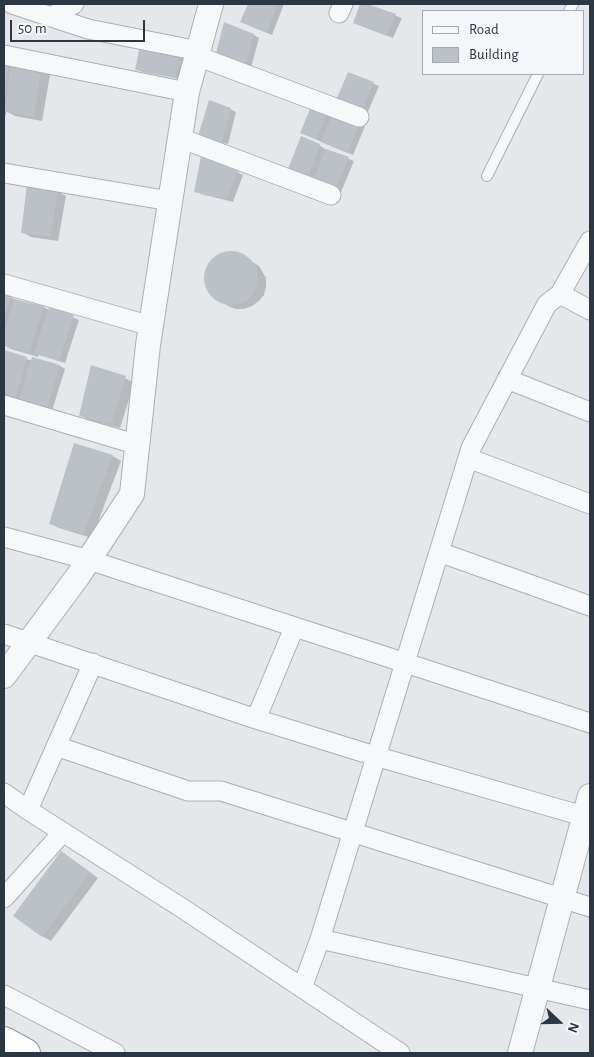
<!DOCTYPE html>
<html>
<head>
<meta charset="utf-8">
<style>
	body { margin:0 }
	#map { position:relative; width:594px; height:1057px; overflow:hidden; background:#e5e8eb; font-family:"Alegreya Sans",sans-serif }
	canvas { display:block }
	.frame { position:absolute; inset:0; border:5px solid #2d3643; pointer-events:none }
	.legend { position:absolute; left:422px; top:10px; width:162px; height:65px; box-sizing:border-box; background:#f4f6f9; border:1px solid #a4a9b0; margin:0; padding:6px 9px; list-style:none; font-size:15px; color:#2d3643 }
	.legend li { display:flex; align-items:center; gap:10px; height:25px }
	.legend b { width:25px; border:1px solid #a4a9b0 }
	.north { position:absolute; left:534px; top:997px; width:50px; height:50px; -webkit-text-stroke:4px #f4f6f9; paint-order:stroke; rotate:111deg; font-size:14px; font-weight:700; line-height:20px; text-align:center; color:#2d3643 }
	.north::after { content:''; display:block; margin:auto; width:18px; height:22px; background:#2d3643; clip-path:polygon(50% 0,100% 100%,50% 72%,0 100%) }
	.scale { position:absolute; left:10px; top:20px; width:135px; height:22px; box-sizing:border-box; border:2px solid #2d3643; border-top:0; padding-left:6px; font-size:15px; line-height:18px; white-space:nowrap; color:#2d3643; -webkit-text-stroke:4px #f4f6f9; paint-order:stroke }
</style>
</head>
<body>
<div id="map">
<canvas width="594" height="1057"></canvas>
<div class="frame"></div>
<ul class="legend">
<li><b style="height:6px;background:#f7f8fa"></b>Road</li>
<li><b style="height:14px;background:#bcc1c8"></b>Building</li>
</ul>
<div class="north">N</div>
<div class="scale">50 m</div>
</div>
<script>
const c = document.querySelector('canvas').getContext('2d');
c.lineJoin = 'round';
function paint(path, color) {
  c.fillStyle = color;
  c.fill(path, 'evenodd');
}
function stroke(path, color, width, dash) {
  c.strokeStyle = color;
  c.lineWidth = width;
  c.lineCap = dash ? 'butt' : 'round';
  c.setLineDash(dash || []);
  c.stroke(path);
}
paint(new Path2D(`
	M249 4H284L272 35 242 22Z
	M361 4 402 18 393 38 354 23Z
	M254 35 259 38 251 68 217 56Z
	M141 46 187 57 181 79 142 72 137 69Z
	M4 64 12 67 41 70 50 75 42 121 15 116 6 111V116L4 115Z
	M348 73 379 86 367 114 342 106Z
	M312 106 365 126 353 155 301 133Z
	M230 109 236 112 228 144 205 139Z
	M319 145 325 149 354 161 341 192 320 184 315 178 290 168Z
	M237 172 243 175 233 202 201 194 196 191Z
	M57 191 66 196 58 241 31 237 22 232Z
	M230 252 237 253 259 266 266 278V287L264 295 259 301 252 306 244 309H236L228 306 212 295 207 288 206 279V271L210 264 216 257 223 253Z
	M4 294 19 301 43 307 49 310 50 308 79 320 65 363 39 355 38 357 11 349 4 345V347Z
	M4 351 32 361 60 366 65 369 51 414 4 401Z
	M125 378 134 383 120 428 89 420 80 415Z
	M113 456 121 461 92 538 59 528 50 523Z
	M62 852 98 878 51 941 42 936Z`), '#0003');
paint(new Path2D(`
	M248 4H277L267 33 240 22Z
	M360 4H367L396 14 387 36 353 23Z
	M224 22 254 34 245 66 215 57Z
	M140 45 182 52 175 77 135 70Z
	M11 62 41 68 34 117 5 112Z
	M4 63 9 64 5 88H4Z
	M348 72 374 82 361 112 335 103Z
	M209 100 231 108 222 142 198 136Z
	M312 104 328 111 316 139 300 133Z
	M333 113 360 122 347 153 321 142Z
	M301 136 320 144 309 175 288 169Z
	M326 149 349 157 335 190 313 181Z
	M201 156 238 171 227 199 194 192Z
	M27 185 58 190 50 237 21 233Z
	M204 278a27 27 0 1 1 54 0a27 27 0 1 1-54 0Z
	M4 293 12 295 4 317Z
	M14 299 44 306 29 353 4 345V334Z
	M49 307 74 315 59 361 34 353Z
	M4 350 27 357 14 403 4 400Z
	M32 357 60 365 46 412 18 404Z
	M91 365 126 376 111 424 79 416Z
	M74 443 113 455 83 534 49 524Z
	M61 851 90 872 42 937 13 916Z`), '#bcc1c8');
const service = new Path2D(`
	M569 11 573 4
	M487 176 538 74`);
const minor = new Path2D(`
	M12 4 88 29 199 51
	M339 13 343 4
	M51 17 74 4
	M4 55 187 92
	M197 56 359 117
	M180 138 331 195
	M4 173 170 201
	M4 284 151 326
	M560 294 590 310
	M507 379 590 412
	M4 405 138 445
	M468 458 590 504
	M4 537 89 560 590 723
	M439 552 590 606
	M4 634 256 719 375 756 590 818
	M256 719 294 628
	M56 746 188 791H221L590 907
	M4 793 28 810 93 663
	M28 810 182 908 400 1053
	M4 898 63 832
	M320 939 590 1000
	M302 988 320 939 471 448 547 304 560 294 590 241
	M4 995 115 1053`);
const tertiary = new Path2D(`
	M4 676 78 576 132 494 148 345 187 92 211 4
	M520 1053 590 796`);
const trunk = new Path2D(`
	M4 1041 26 1053`);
stroke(service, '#aaafb5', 12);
stroke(minor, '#aaafb5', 21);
stroke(tertiary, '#aaafb5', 26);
stroke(trunk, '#8d96a1', 30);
stroke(service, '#f7f8fa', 10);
stroke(minor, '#f7f8fa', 19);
stroke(tertiary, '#f7f8fa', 24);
stroke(trunk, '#fff', 28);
</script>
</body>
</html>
